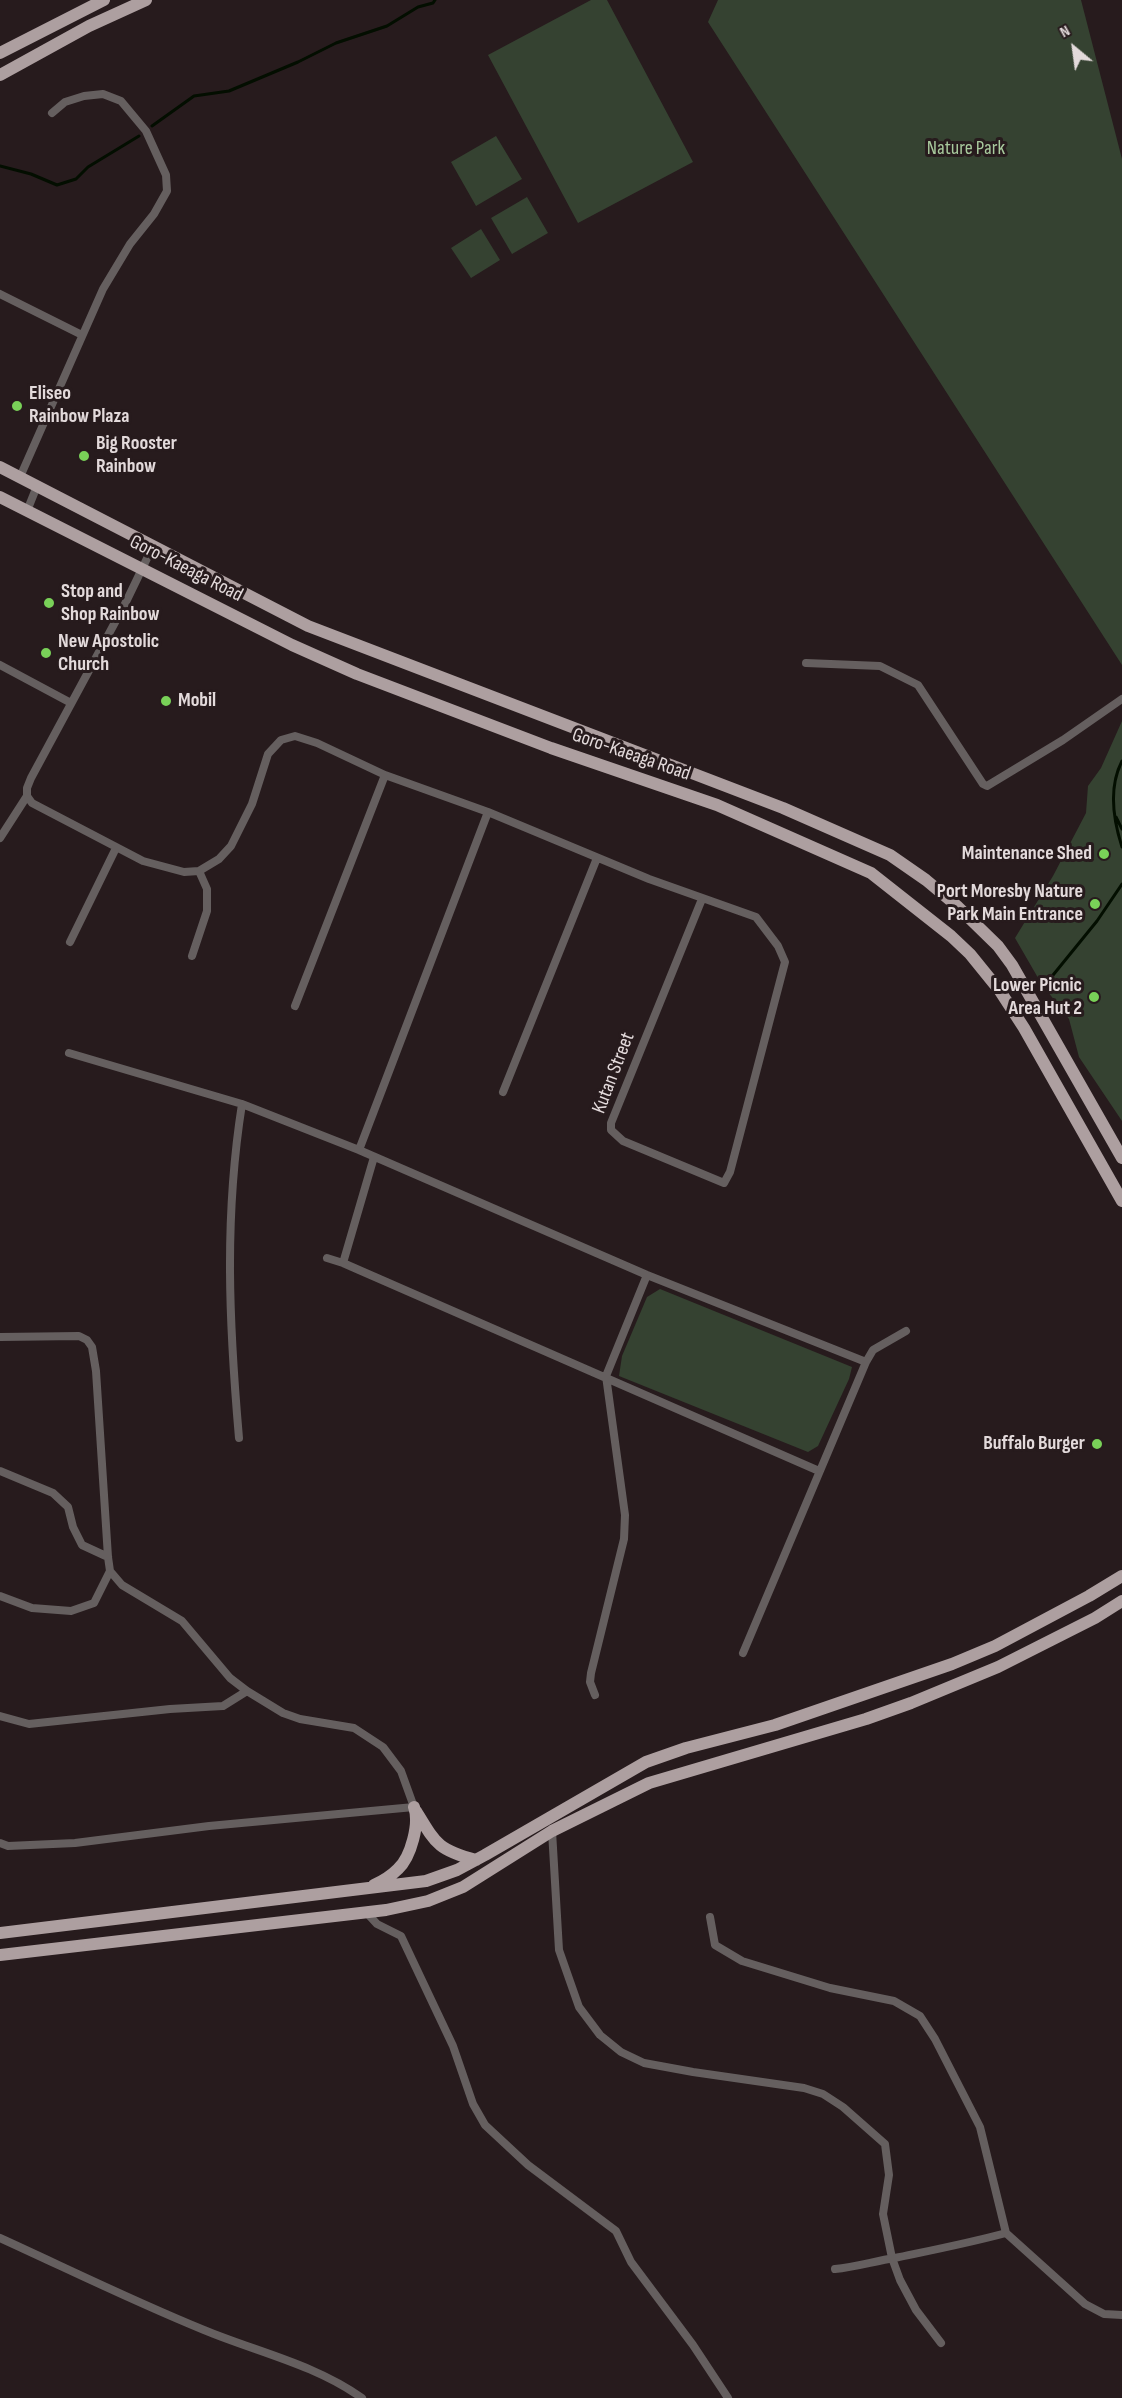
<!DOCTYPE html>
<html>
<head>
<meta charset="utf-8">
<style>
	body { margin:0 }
	#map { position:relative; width:1122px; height:2398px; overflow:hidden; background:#271b1d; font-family:"Sofia Sans Condensed",sans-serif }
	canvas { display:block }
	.north { position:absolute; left:1044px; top:18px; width:60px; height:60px; -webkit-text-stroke:4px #271b1d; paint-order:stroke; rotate:331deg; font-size:16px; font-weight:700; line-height:24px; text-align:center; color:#e3dadb }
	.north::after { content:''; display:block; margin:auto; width:21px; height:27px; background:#e3dadb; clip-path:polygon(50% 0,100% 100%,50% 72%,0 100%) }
</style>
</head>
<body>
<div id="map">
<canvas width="1122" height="2398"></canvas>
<div class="north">N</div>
</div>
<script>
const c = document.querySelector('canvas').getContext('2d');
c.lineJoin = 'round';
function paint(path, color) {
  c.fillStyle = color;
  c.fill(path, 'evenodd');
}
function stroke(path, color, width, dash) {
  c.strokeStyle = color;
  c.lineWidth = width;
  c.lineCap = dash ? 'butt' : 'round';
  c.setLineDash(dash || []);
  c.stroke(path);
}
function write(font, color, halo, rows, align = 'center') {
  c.font = font + ' "Sofia Sans Condensed",sans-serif';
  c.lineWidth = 6;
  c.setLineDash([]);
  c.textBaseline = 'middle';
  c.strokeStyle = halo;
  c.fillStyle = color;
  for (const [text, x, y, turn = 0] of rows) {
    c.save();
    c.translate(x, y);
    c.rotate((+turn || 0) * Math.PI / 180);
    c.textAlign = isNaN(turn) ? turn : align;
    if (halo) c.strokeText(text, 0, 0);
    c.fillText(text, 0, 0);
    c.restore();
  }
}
paint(new Path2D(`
	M591 0H607L693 162 578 223 488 55Z
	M718 0H1081L1122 159V665L708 22Z
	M496 136 522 179 476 206 451 162Z
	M527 197 548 233 512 254 491 218Z
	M481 229 500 260 471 278 451 248Z
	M1122 721V1121L1079 1057 1069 1019 1041 983 1015 938 1053 876 1086 813 1088 786 1101 768Z
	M660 1289 852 1367 849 1379 818 1446 808 1452 619 1376 622 1356 647 1297Z`), '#354231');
stroke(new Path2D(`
	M152 126 194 96 229 91 298 62 336 43 387 26 418 7 433 3 435 0
	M0 166 31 174 57 185 76 179 88 167 139 136
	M1122 761C1108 788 1113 819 1122 847
	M1116 817 1122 829
	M1049 980 1097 921 1122 884`), '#030e00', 3);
stroke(new Path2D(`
	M0 294 82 335
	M20 477 103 289 130 244 154 214 167 191 166 175 146 131 121 101 103 94 84 96 65 102 52 113
	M27 511 37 486
	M806 663 880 666 918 685 983 784 987 786 1063 740 1122 699
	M0 665 71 703
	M27 796 32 803 143 861 184 872 199 871 219 859 231 846 252 804 268 754 281 740 295 736 317 743 385 775 488 812 649 879 756 917 778 946 785 962 730 1172 724 1183 623 1141 611 1130V1123L702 899
	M0 838 27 796V788L31 778 126 602 153 546
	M70 942 116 848
	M192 956 207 911V889L199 871
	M295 1006 385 775
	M69 1053 242 1104 359 1150 647 1275 866 1362
	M503 1092 597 858
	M359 1150 488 812
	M327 1258 343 1263 819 1471
	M343 1263 374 1157
	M0 1337 79 1336 87 1340 92 1347 96 1371 108 1557 110 1571 122 1585 182 1621 230 1678 247 1691 283 1713 300 1719 354 1728 383 1747 401 1771 414 1807 209 1826 75 1843 8 1846 0 1843
	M239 1438C229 1323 224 1218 242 1104
	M0 1471 53 1493 68 1507 73 1527 82 1545 108 1557
	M0 1596 32 1608 71 1611 94 1603 110 1571
	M743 1653 866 1362 873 1350 906 1331
	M595 1695 590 1682 591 1673 624 1539 625 1515 606 1376 647 1275
	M0 1716 29 1724 170 1709 223 1706 247 1691
	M552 1831 559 1950 579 2007 600 2035 621 2052 644 2063 693 2072 804 2088 823 2094 843 2107 885 2144 889 2175 883 2214 892 2258 900 2280 916 2310 941 2343
	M366 1912 377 1924 401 1936 453 2046 473 2104 485 2125 528 2165 616 2231 631 2262 693 2345 728 2398
	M710 1917 715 1945 742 1961 830 1988 894 2001 920 2016 935 2039 980 2127 1006 2233 1085 2304 1104 2314 1122 2315
	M0 2238C68 2269 135 2302 204 2330 257 2352 314 2364 362 2398
	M835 2269C856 2267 875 2261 895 2258 933 2250 969 2243 1006 2233`), '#655f5f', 8);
stroke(new Path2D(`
	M0 53 104 0
	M0 75 89 26 146 0
	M0 467 308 626 783 808 890 855 926 880 957 906 998 946 1012 965 1122 1158
	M0 497 292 645 357 674 551 748 717 805 871 873 951 936 970 954 1000 991 1024 1028 1122 1201
	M416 1811C436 1844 438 1850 476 1860
	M374 1885C383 1881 391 1876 398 1869 411 1857 420 1823 414 1807
	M0 1933 426 1881 457 1870 485 1855 646 1762 686 1748 775 1725 952 1664 995 1646 1089 1596 1122 1576
	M0 1955 386 1910 428 1901 463 1887 552 1831 649 1783 866 1719 911 1703 998 1667 1095 1618 1122 1601`), '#ad9fa0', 12);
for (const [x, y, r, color] of [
	[17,406,6,"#79d158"],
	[84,456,6,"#79d158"],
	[49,603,6,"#79d158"],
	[46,653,6,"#79d158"],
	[166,701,6,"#79d158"],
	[1104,854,6,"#79d158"],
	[1095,904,6,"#79d158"],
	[1094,997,6,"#79d158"],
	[1097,1444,6,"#79d158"]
]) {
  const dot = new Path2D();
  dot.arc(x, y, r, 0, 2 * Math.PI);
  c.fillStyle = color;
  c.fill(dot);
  stroke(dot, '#271b1d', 2);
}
write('20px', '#a8ca9d', '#271b1d', [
	["Nature Park",966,149]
]);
write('bold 20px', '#e3dadb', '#271b1d', [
	["Eliseo",29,394],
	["Rainbow Plaza",29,417],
	["Big Rooster",96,444],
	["Rainbow",96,467],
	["Stop and",61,592],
	["Shop Rainbow",61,615],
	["New Apostolic",58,642],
	["Church",58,665],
	["Mobil",178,701],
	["Maintenance Shed",1092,854,"right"],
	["Port Moresby Nature",1083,892,"right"],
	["Park Main Entrance",1083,915,"right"],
	["Lower Picnic",1082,986,"right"],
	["Area Hut 2",1082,1009,"right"],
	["Buffalo Burger",1085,1444,"right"]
], 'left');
write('20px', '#e3dadb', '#271b1d', [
	["Goro-Kaeaga Road",186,569,27],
	["Goro-Kaeaga Road",631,755,19],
	["Kutan Street",614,1073,-69]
]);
</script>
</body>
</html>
